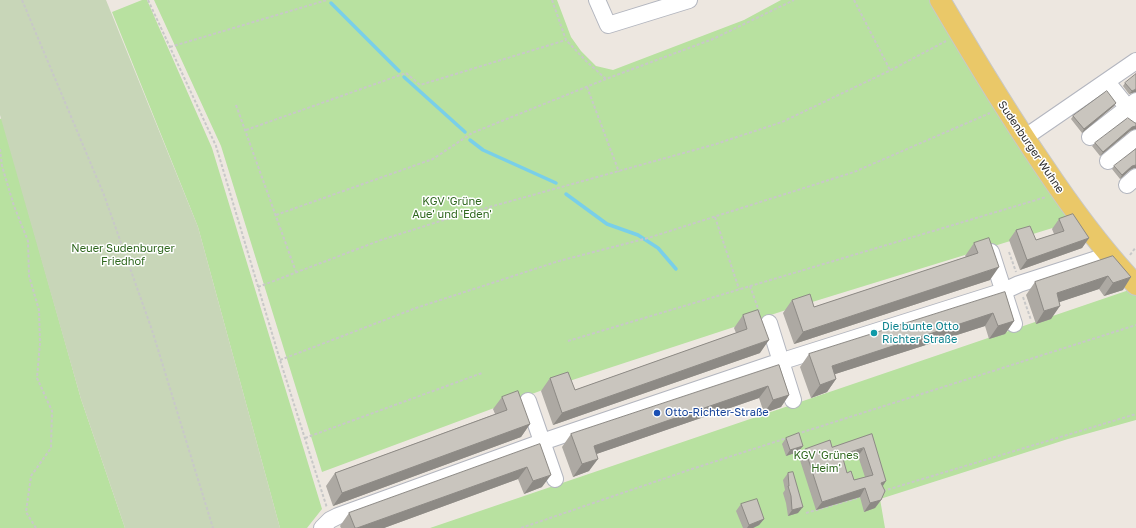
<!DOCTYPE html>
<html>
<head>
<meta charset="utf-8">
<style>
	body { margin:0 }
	canvas { display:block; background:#ede7e0 }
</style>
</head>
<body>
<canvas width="1136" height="528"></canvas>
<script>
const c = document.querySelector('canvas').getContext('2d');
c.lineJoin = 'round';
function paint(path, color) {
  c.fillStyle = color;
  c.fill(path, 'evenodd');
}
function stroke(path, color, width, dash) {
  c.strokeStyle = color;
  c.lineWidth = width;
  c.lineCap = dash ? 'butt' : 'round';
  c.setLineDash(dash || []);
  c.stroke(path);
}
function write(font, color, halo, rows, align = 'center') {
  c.font = font + ' "Golos Text",sans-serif';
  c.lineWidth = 3;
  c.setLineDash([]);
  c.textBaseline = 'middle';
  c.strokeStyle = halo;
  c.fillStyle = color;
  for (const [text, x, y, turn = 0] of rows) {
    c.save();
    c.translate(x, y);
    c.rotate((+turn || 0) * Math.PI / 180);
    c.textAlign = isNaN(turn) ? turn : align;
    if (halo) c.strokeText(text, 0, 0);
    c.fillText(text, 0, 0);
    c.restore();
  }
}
paint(new Path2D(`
	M142 0H147L212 148 322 509 307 528H280L198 227 112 12Z
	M154 0H557L571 37 581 51 596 66 613 70 744 20 781 0H931L1072 222 783 311 548 388 322 472 221 146Z
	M2 118 81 399 125 528H0V119Z
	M1132 289 1136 293V420L1068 439 880 499 885 528H430Z`), '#b8e1a0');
paint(new Path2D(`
	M0 0H106L198 227 280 528H125L81 399 0 115Z`), '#c8d6b8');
stroke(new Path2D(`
	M331 3 399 71
	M404 77 465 132
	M470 140 483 150 556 183
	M566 194 607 224 638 235 658 248 676 269`), '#79cfe9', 3.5);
const minor = new Path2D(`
	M597 0 608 25 689 0
	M1107 82 1136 118
	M1090 137 1136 101
	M1024 138 1136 61
	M1108 161 1136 138
	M1127 185 1136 177
	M991 252 1014 324
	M769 323 793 400
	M528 401 555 479
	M322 528 330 520 338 516 542 442 781 361 789 359 1004 291 1019 284 1109 255`);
const major = new Path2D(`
	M940 0C973 56 1006 111 1043 165 1071 207 1101 248 1136 285`);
stroke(minor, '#b3b6bf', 18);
stroke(major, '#c8c8c8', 22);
stroke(new Path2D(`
	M22 0 104 195 152 330 213 528
	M148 0 216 146 280 360 327 508
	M552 0 566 40 586 61 606 79
	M854 0 890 70
	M170 47 327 0
	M587 87 619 172
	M236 105 296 272
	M246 130 406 73 420 85 566 40
	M0 149 2 166 14 206 28 241 29 276 39 310 40 343 37 378 52 411 51 448 31 476 26 512 36 528
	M276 215 433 159 472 133 606 79 713 39 794 0
	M715 217 739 289
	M1009 252 1016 272
	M1130 255 1136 247
	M750 286 760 314
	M258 287 381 240 450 218 716 144 782 122 891 70 946 41
	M1023 297 1031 320
	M568 341 1046 197
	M280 360 416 308 489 284 559 261 648 238 854 172 990 113
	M797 434 1136 325
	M305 438 482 373
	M883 491 1136 414
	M806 513 861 497
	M521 528 689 470 787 438`), '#c8c8c8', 2, [3, 2]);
stroke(minor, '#fff', 16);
stroke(major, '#eac868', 20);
paint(new Path2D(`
	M1125 83 1135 92 1129 94 1123 86Z
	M1116 103 1114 106 1082 133 1071 119 1073 116Z
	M1135 129 1130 131 1100 156 1092 146 1095 143Z
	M1114 166 1134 168 1130 170 1120 179 1112 169Z
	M1059 219 1089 238 1082 248 1020 270 1009 240 1016 230 1036 240 1054 234 1052 229Z
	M974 243 990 280 794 344 783 313 792 300 814 307 966 257 965 256Z
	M1113 256 1123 290 1104 296 1099 289 1059 302 1051 319 1036 324 1026 295 1035 282Z
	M1005 292 1014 321 1005 334 989 339 985 326 835 374 836 379 827 392 811 398 800 367 809 354Z
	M743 315 760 353 553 425 541 391 550 378 575 390 736 333 734 328Z
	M779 365 789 395 781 407 764 413 759 398 596 454 589 471 573 477 562 447 571 434Z
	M502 397 530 424 521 437 333 506 326 486 335 473 495 414 493 409Z
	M872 434 883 486 881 500 875 508 864 512 860 497 816 510 799 457 805 449 832 447ZM858 456 865 477 854 480 847 473 843 460Z
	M786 438 803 446 798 452 786 456 782 444Z
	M540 444 542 487 524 494 518 479 384 528H341L340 526 349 513Z
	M788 473 798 513 788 516 786 503 783 493 785 490 783 480Z
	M741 504 764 519 759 525 753 528H743L736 511Z`), '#ada9a3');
paint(new Path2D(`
	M1136 89V92H1135L1129 94 1132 91Z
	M1116 103 1114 106 1082 133 1084 129Z
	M1136 126V129H1135L1130 131 1100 156 1103 152 1132 127Z
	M1136 165V168H1134L1130 170 1120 179 1122 175 1132 166Z
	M1089 238 1082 248 1020 270 1027 260Z
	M999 267 990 280 794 344 803 332Z
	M1108 276 1099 289 1048 306 1057 293Z
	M1131 277 1123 290 1104 296 1113 283Z
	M1060 306 1051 319 1036 324 1044 311Z
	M993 313 985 326 823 378 832 366Z
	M1014 321 1005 334 989 339 998 326Z
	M769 340 760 353 553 425 562 413Z
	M836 379 827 392 811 398 820 385Z
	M768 386 759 398 585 458 594 446Z
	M789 395 781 407 764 413 773 400Z
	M530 424 521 437 333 506 342 493Z
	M803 446 798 452 786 456 790 450Z
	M864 448 858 456 836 463 842 455Z
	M598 459 589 471 573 477 582 464Z
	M527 467 518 479 384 528H357Z
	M551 475 542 487 524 494 533 481Z
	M886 481 881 489V483Z
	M865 488 860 497 816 510 822 502Z
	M881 500 875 508 864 512 870 503Z
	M803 507 798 513 788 516 792 510Z
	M764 519 759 525 753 528H747L749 525Z`), '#8d8a85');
const building = new Path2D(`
	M1136 74V89L1132 91 1125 83Z
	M1107 91 1116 103 1084 129 1073 116Z
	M1128 118 1135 123H1136V126L1132 127 1103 152 1095 143Z
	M1136 149V165L1132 166 1122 175 1114 166Z
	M1073 214 1089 238 1027 260 1016 230 1030 226 1036 240 1064 231 1059 219Z
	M989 238 999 267 803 332 792 300 810 294 814 307 978 253 974 243Z
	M1113 256 1131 277 1113 283 1108 276 1057 293 1060 306 1044 311 1035 282Z
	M1005 292 1014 321 998 326 993 313 832 366 836 379 820 385 809 354Z
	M758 310 769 340 562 413 550 378 568 372 575 390 747 329 743 315Z
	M779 365 789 395 773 400 768 386 594 446 598 459 582 464 571 434Z
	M518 391 530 424 342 493 335 473 507 410 502 397Z
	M799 433 803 446 790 450 786 438Z
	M872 434 886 481 881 483 885 491 881 500 870 503 865 488 822 502 805 449 830 440 832 447ZM864 448 873 475 854 480 851 471 847 473 842 455Z
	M540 444 551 475 533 481 527 467 357 528H355L349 513Z
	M793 472 803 507 792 510 791 496 788 486H789L788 473Z
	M757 499 764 519 749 525 741 504Z`);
paint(building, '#c9c5be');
stroke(building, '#8d8a85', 1);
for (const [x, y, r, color] of [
	[874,333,4,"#0f9aa8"],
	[657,413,4,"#1a4fb4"]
]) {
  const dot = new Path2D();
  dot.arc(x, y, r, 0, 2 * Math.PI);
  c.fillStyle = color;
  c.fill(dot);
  stroke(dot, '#fff', 1.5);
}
write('11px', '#2d2d2d', '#fff', [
	["Sudenburger Wuhne",1031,147,56]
]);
write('11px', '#30681f', '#fff', [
	["KGV 'Grüne",452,202],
	["Aue' und 'Eden'",452,215],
	["Neuer Sudenburger",123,249],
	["Friedhof",123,262],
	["KGV 'Grünes",826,456],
	["Heim'",826,469]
]);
write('11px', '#0d838f', '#fff', [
	["Die bunte Otto",882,327],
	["Richter Straße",882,340]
], 'left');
write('11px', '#164399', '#fff', [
	["Otto-Richter-Straße",665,413]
], 'left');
</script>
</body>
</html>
